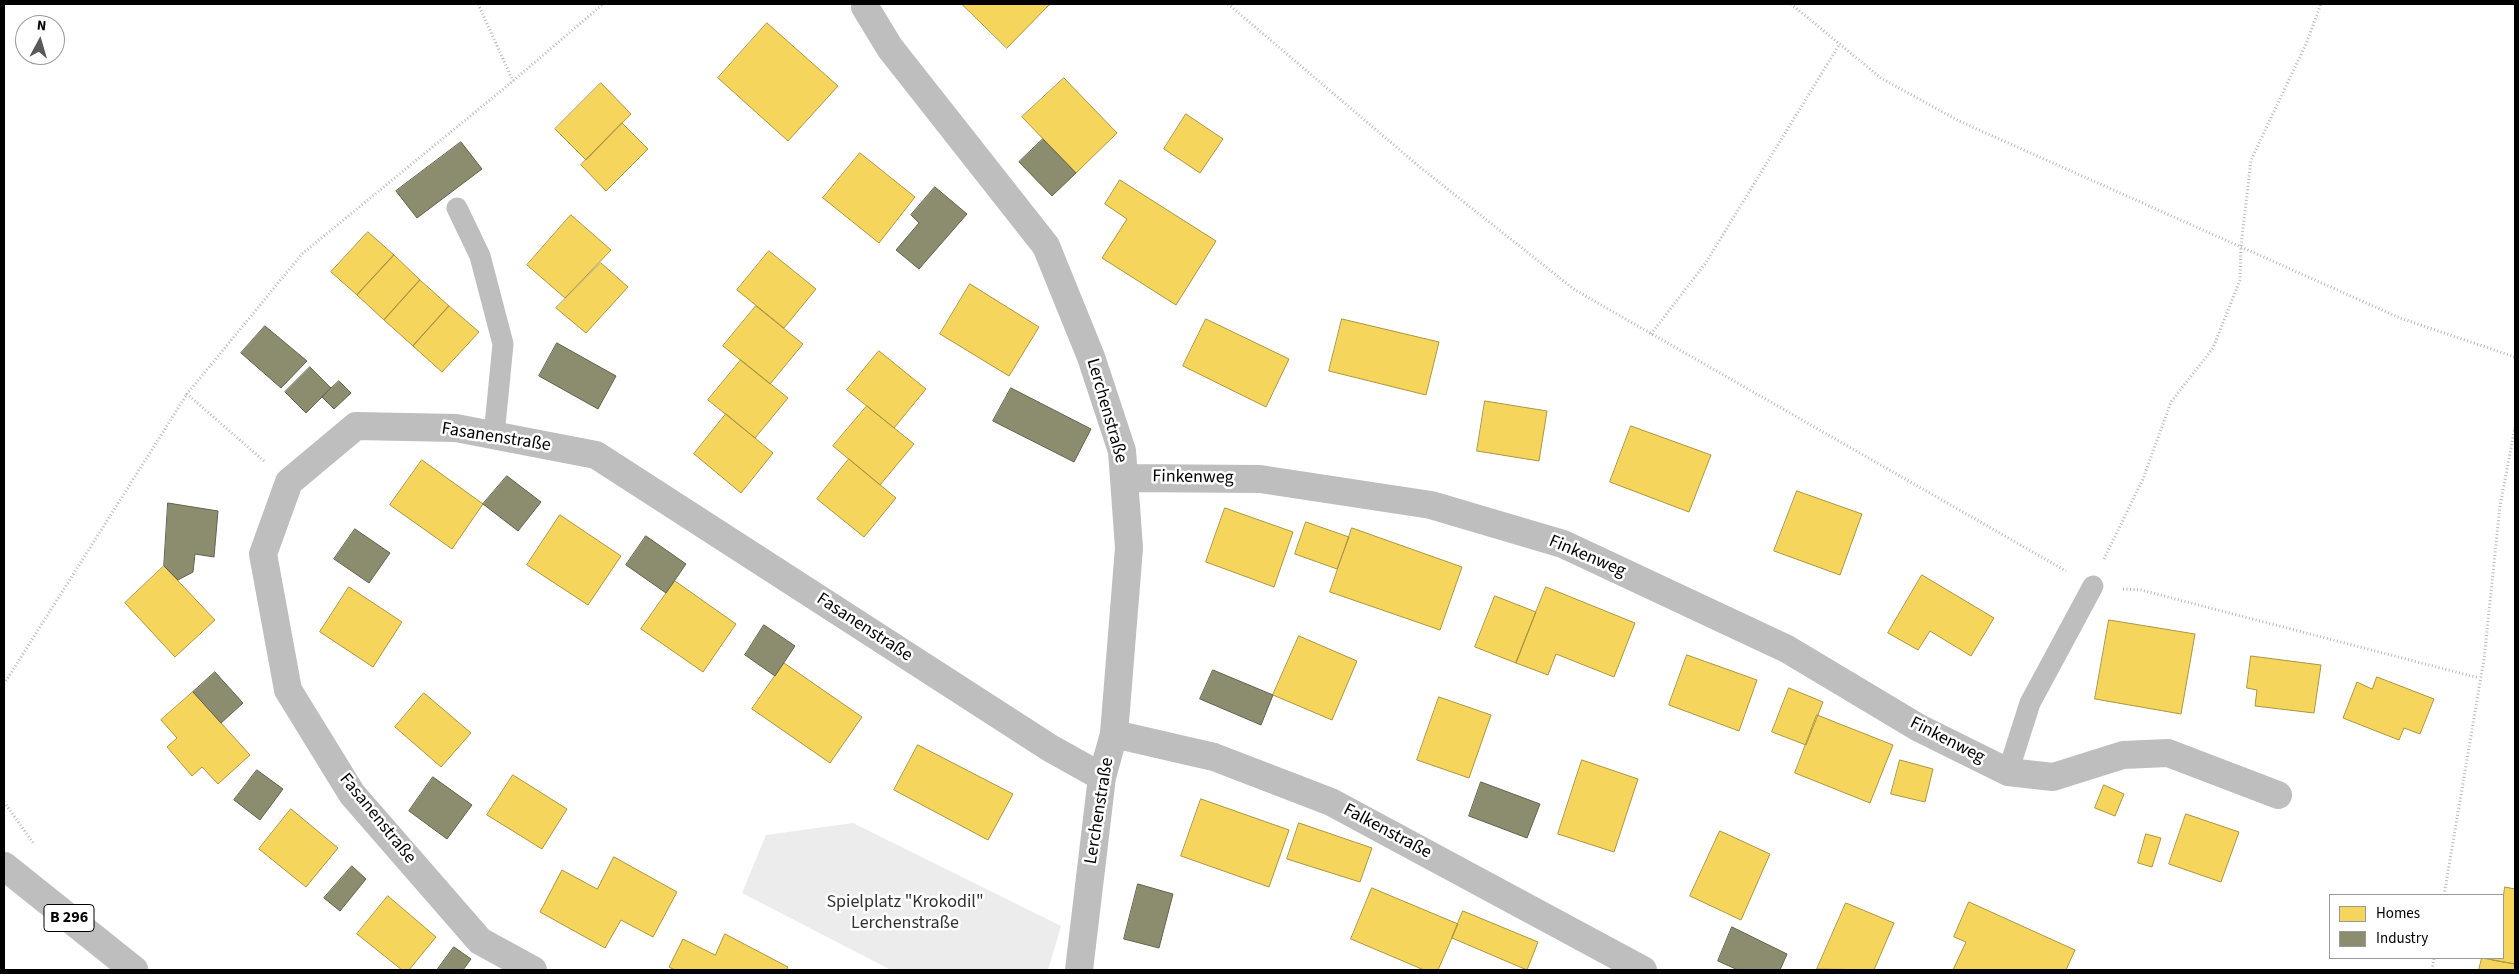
<!DOCTYPE html>
<html>
<head>
<meta charset="utf-8">
<style>
	body { margin:0 }
	#map { position:relative; width:2519px; height:974px; overflow:hidden; background:#fff; font-family:"Source Sans 3",sans-serif }
	canvas { display:block }
	.frame { position:absolute; inset:0; border:5px solid #000; pointer-events:none }
	.legend { position:absolute; left:2329px; top:894px; width:175px; height:65px; box-sizing:border-box; background:#fff; border:1px solid #999; margin:0; padding:6px 9px; list-style:none; font-size:15px; color:#000 }
	.legend li { display:flex; align-items:center; gap:10px; height:25px }
	.legend b { width:25px; border:1px solid #999 }
	.north { position:absolute; left:15px; top:15px; width:50px; height:50px; box-sizing:border-box; background:#fff; border:1px solid #999; border-radius:50%; rotate:6deg; font-size:14px; font-weight:700; line-height:20px; text-align:center; color:#000 }
	.north::after { content:''; display:block; margin:auto; width:18px; height:22px; background:#595959; clip-path:polygon(50% 0,100% 100%,50% 72%,0 100%) }
</style>
</head>
<body>
<div id="map">
<canvas width="2519" height="974"></canvas>
<div class="frame"></div>
<ul class="legend">
<li><b style="height:14px;background:#f6d55c"></b>Homes</li>
<li><b style="height:14px;background:#8c8c6e"></b>Industry</li>
</ul>
<div class="north">N</div>
</div>
<script>
const c = document.querySelector('canvas').getContext('2d');
c.lineJoin = 'round';
function paint(path, color) {
  c.fillStyle = color;
  c.fill(path, 'evenodd');
}
function stroke(path, color, width, dash) {
  c.strokeStyle = color;
  c.lineWidth = width;
  c.lineCap = dash ? 'butt' : 'round';
  c.setLineDash(dash || []);
  c.stroke(path);
}
function write(font, color, halo, rows, align = 'center') {
  c.font = font + ' "Source Sans 3",sans-serif';
  c.lineWidth = 5;
  c.setLineDash([]);
  c.textBaseline = 'middle';
  c.strokeStyle = halo;
  c.fillStyle = color;
  for (const [text, x, y, turn = 0] of rows) {
    c.save();
    c.translate(x, y);
    c.rotate((+turn || 0) * Math.PI / 180);
    c.textAlign = isNaN(turn) ? turn : align;
    if (halo) c.strokeText(text, 0, 0);
    c.fillText(text, 0, 0);
    c.restore();
  }
}
paint(new Path2D(`
	M853 823 1061 926 1048 970H891L742 893 766 835Z`), '#ececec');
const homes = new Path2D(`
	M962 4H1050L1007 48Z
	M767 23 838 86 788 141 718 78Z
	M1064 78 1117 133 1076 173 1022 117Z
	M601 83 631 114 586 160 555 129Z
	M1186 114 1223 139 1200 173 1164 149Z
	M622 123 648 149 606 191 581 165Z
	M860 153 915 197 879 243 823 198Z
	M1120 180 1216 241 1176 305 1102 258 1127 219 1105 204Z
	M571 215 611 250 565 298 527 265Z
	M368 232 394 255 357 295 331 272Z
	M769 251 816 289 784 328 737 290Z
	M394 255 420 280 384 320 357 295Z
	M601 263 628 287 586 333 556 308Z
	M420 280 449 306 413 346 384 320Z
	M970 284 1039 327 1009 376 940 334Z
	M449 306 479 332 442 372 413 346Z
	M756 306 803 344 770 384 723 346Z
	M1206 319 1289 359 1266 407 1183 366Z
	M1342 319 1439 342 1426 395 1329 371Z
	M879 351 926 389 894 428 847 390Z
	M741 360 788 398 755 438 708 400Z
	M1485 401 1547 411 1539 461 1477 451Z
	M867 406 914 444 880 485 833 446Z
	M726 414 773 453 741 493 694 454Z
	M1631 426 1711 455 1689 512 1610 482Z
	M849 459 896 498 864 537 817 499Z
	M422 460 483 504 452 549 390 505Z
	M1797 491 1862 514 1840 575 1774 551Z
	M1225 508 1293 532 1274 587 1206 562Z
	M560 515 621 556 588 605 527 565Z
	M1306 522 1349 537 1337 569 1295 554Z
	M1352 528 1462 567 1440 630 1330 592Z
	M164 566 215 620 175 657 125 603Z
	M1922 575 1994 618 1971 656 1930 631 1918 650 1888 633Z
	M675 581 736 624 703 672 641 629Z
	M349 587 402 622 373 667 320 632Z
	M1546 587 1635 623 1614 677 1556 654 1548 675 1516 663Z
	M1495 596 1536 612 1516 663 1475 647Z
	M2109 620 2195 634 2181 714 2095 699Z
	M1299 636 1357 661 1332 720 1273 695Z
	M1687 655 1757 680 1739 731 1669 705Z
	M2251 656 2321 665 2314 713 2255 706 2257 690 2247 688Z
	M784 663 862 717 830 763 752 709Z
	M2377 677 2434 699 2420 734 2404 728 2399 740 2343 718 2357 682 2372 689Z
	M1789 688 1823 702 1806 745 1772 732Z
	M193 692 250 755 218 784 202 767 192 776 167 747 177 738 161 720Z
	M424 693 471 733 441 767 395 727Z
	M1439 697 1491 715 1469 778 1417 760Z
	M1817 715 1893 745 1870 803 1795 773Z
	M918 745 1013 794 988 840 894 790Z
	M1582 760 1638 779 1614 852 1558 834Z
	M1900 760 1933 769 1925 802 1891 794Z
	M513 775 567 809 542 849 487 815Z
	M2104 785 2124 794 2115 816 2095 808Z
	M1201 799 1289 830 1269 887 1181 856Z
	M291 809 338 848 306 887 259 849Z
	M2186 814 2239 832 2221 882 2169 864Z
	M1299 823 1372 848 1360 882 1287 859Z
	M1720 831 1770 854 1741 920 1690 896Z
	M2146 834 2161 838 2152 867 2138 863Z
	M614 857 677 892 653 937 621 920 605 948 540 912 562 870 597 889Z
	M2505 887 2515 889V964L2492 960V958H2503V900Z
	M1372 888 1458 924 1438 970H1424L1351 939Z
	M388 896 436 937 409 970H402L357 934Z
	M1969 902 2075 950 2066 970H1953L1966 942 1954 937Z
	M1846 903 1894 923 1874 970 1817 969Z
	M1463 911 1538 942 1527 970 1452 938Z
	M725 934 788 967 786 970H675L669 967 683 939 715 955Z
	M2482 958 2515 964V970H2479Z`);
paint(homes, '#f6d55c');
stroke(homes, '#ac9540', 1);
const industry = new Path2D(`
	M1043 139 1076 173 1052 196 1019 162Z
	M461 142 482 169 417 218 396 191Z
	M935 187 967 214 919 269 896 250 919 223 911 215Z
	M265 326 307 361 281 388 241 353Z
	M557 343 616 376 598 409 539 376Z
	M310 367 331 388 306 413 285 392Z
	M339 381 351 393 334 409 322 397Z
	M1011 388 1091 429 1074 462 993 421Z
	M507 476 541 502 518 531 483 504Z
	M168 503 218 511 214 557 195 554 193 572 178 580 164 566Z
	M355 529 390 553 369 583 334 559Z
	M646 536 686 564 666 593 626 565Z
	M764 625 795 646 775 676 745 655Z
	M1213 670 1273 695 1261 725 1200 699Z
	M215 672 243 703 221 723 193 692Z
	M257 770 283 789 260 820 234 800Z
	M433 777 472 805 447 839 409 811Z
	M1481 782 1540 804 1527 838 1469 816Z
	M352 866 366 879 340 911 324 898Z
	M1138 884 1173 894 1159 948 1124 939Z
	M1732 927 1787 954 1780 970H1738L1718 961Z
	M454 947 471 959 463 970H437Z`);
paint(industry, '#8c8c6e');
stroke(industry, '#62624d', 1);
const primary = new Path2D(`
	M4 866 134 970`);
stroke(primary, '#dbdbdb', 29);
stroke(new Path2D(`
	M478 4 513 81
	M1228 4 1421 168 1575 290 2066 571
	M1791 4 1881 78 1959 121 2400 318 2515 357
	M1651 334 1705 264 1839 45
	M264 461 187 394 302 254 513 81 603 4
	M2104 559 2143 479 2171 402 2213 348 2240 280 2241 246 2251 160 2306 44 2321 4
	M2123 589 2141 590 2479 678
	M4 684 187 394
	M4 802 34 844
	M2444 895 2484 659 2500 506 2515 427
	M2432 970 2434 958`), '#b9b9b9', 3, [1, 2.5]);
stroke(new Path2D(`
	M457 208 480 256 503 344 494 436
	M2008 772 2030 703 2093 586`), '#bebebe', 21);
stroke(new Path2D(`
	M865 7 890 48 1046 246 1091 357 1122 451 1129 548 1114 734 1102 777 1079 970
	M1125 478 1260 479 1431 505 1563 544 1787 649 1919 728 2008 772 2053 777 2123 755 2168 753 2278 795
	M1114 734 1214 757 1331 802 1643 970
	M533 970 480 941 352 794 288 690 263 554 289 482 356 426 456 428 596 455 1050 748 1102 777`), '#bebebe', 28);
stroke(primary, '#bebebe', 28);
for (const [x, y, w] of [
	[69,918,50]
]) {
  const box = new Path2D();
  box.roundRect(x - w / 2, y - 13.5, w, 27, 4);
  c.fillStyle = '#fff';
  c.fill(box);
  stroke(box, '#000', 1);
}
write('bold 16px', '#000', null, [
	["B 296",69,918]
]);
write('18px', '#000', '#fff', [
	["Lerchenstraße",1106,411,74],
	["Fasanenstraße",496,438,9],
	["Finkenweg",1193,478,1],
	["Finkenweg",1587,557,23],
	["Fasanenstraße",864,628,33],
	["Finkenweg",1947,741,27],
	["Lerchenstraße",1100,811,-81],
	["Fasanenstraße",377,819,51],
	["Falkenstraße",1387,832,28]
]);
write('18px', '#333', '#fff', [
	["Spielplatz \"Krokodil\"",905,903],
	["Lerchenstraße",905,924]
]);
</script>
</body>
</html>
